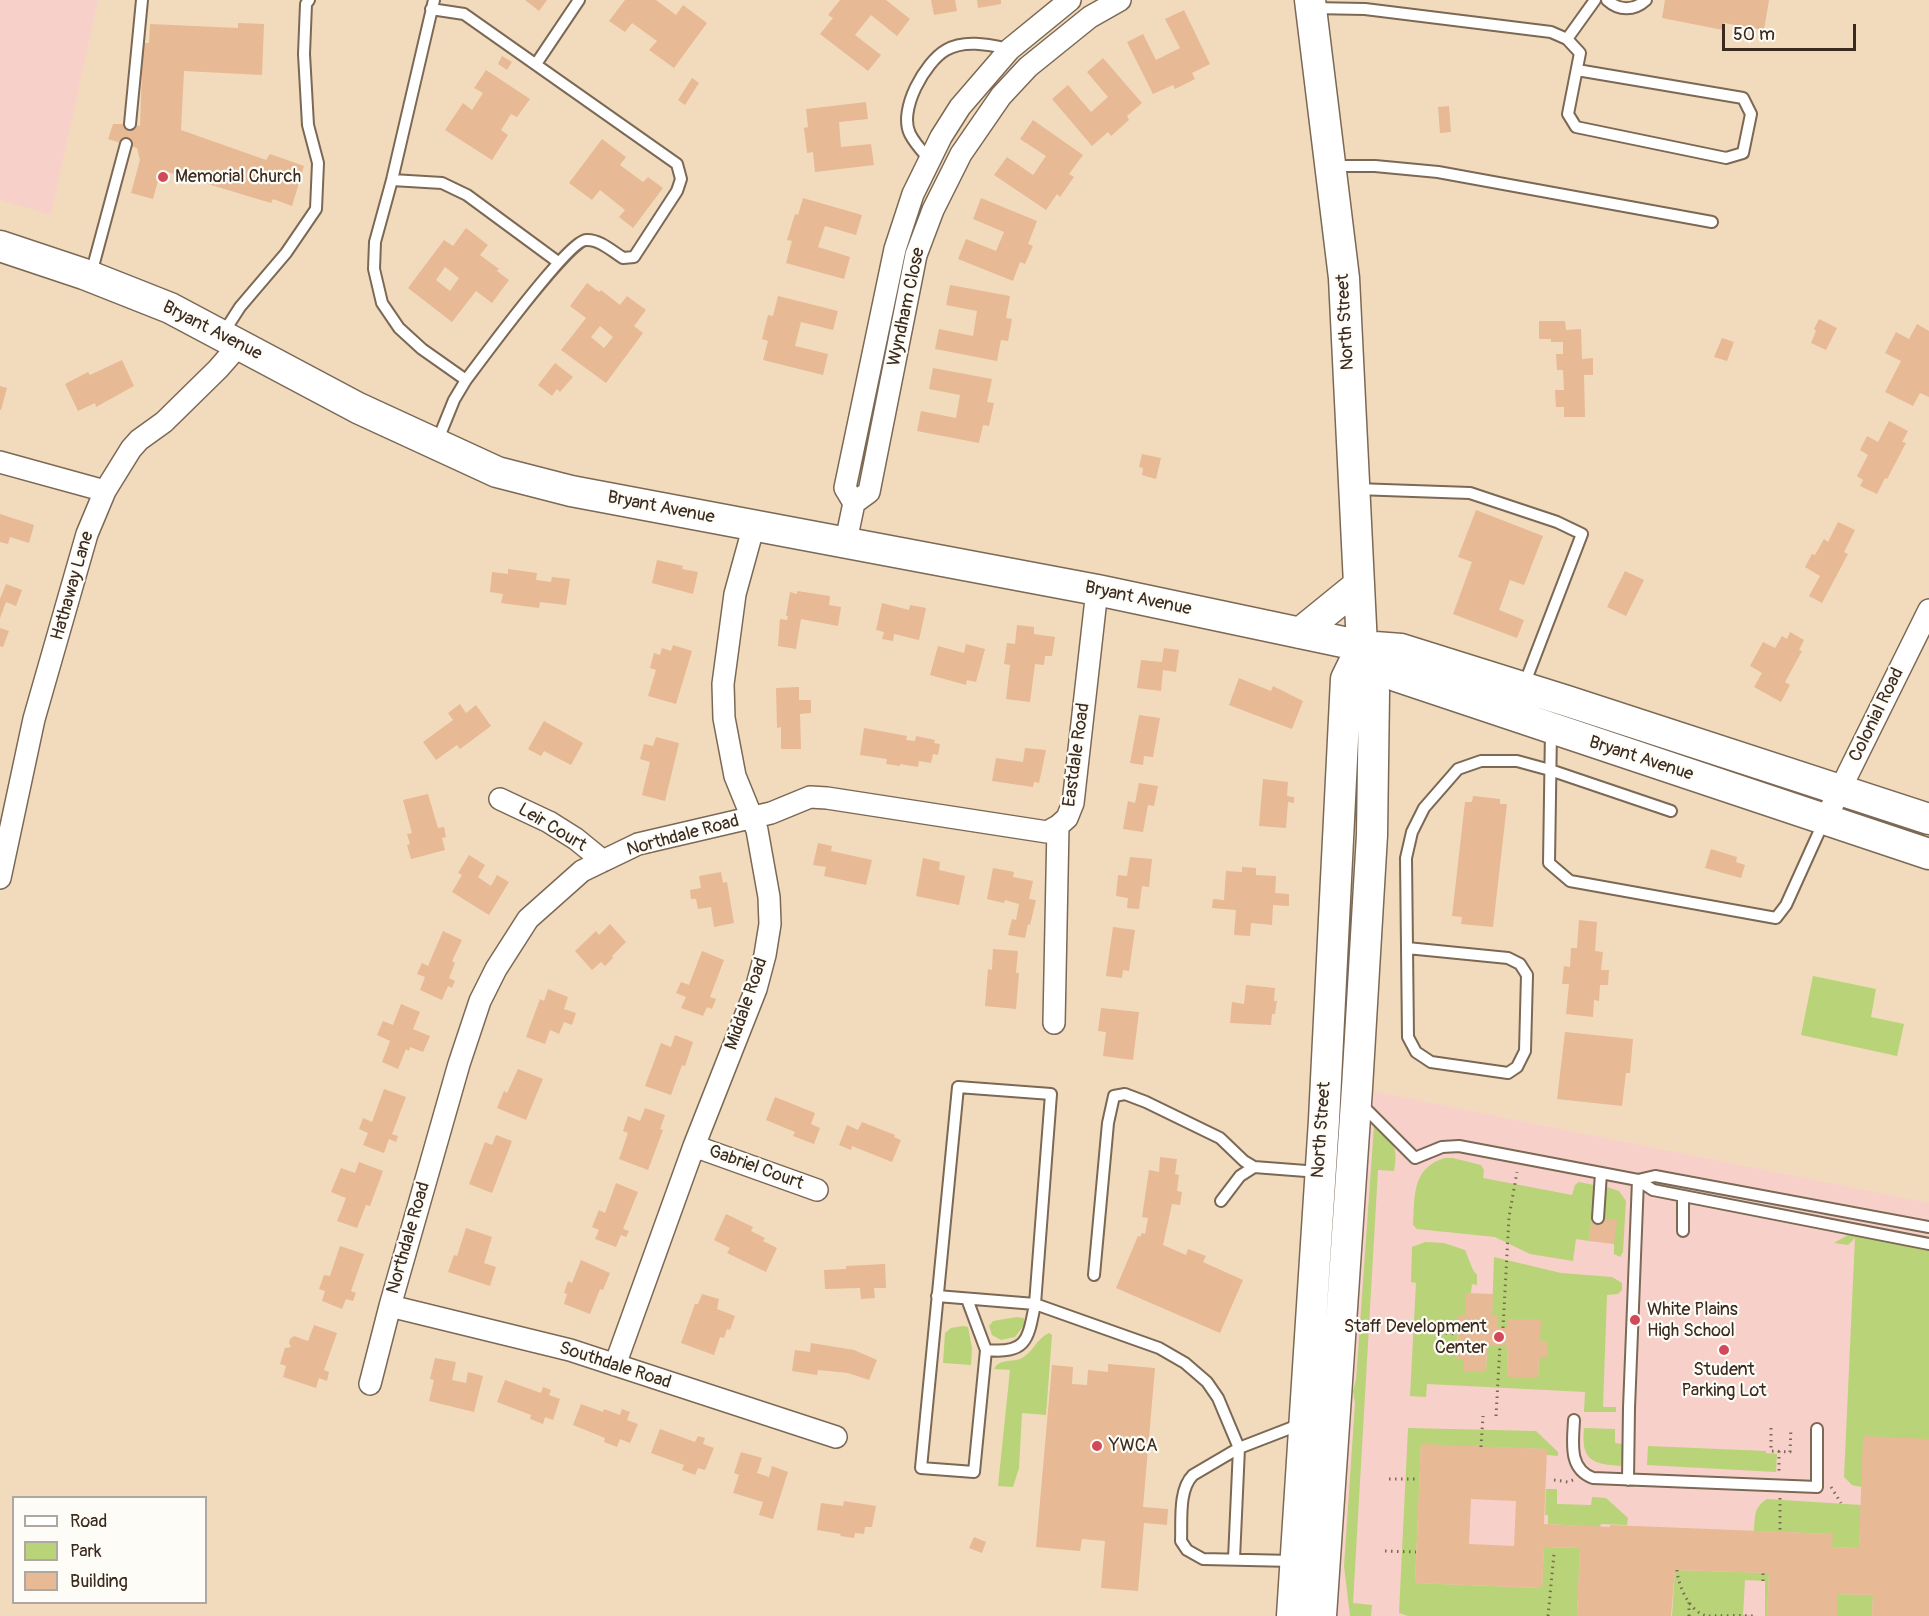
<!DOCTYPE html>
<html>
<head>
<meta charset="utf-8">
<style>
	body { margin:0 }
	#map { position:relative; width:1929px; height:1616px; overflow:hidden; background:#f2dbbc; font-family:Pangolin,sans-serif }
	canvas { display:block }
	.legend { position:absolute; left:12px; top:1496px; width:195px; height:108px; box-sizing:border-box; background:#fdfcf7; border:2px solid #afa8a0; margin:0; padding:8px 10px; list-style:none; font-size:18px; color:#3b2a1e }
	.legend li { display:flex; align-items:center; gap:12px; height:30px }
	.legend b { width:30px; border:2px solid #afa8a0 }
	.scale { position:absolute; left:1722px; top:24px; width:134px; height:27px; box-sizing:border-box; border:3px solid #3b2a1e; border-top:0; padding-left:8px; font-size:18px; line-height:21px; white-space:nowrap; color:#3b2a1e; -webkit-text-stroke:4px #fdfcf7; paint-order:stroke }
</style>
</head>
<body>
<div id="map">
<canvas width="1929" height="1616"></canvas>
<ul class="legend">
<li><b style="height:8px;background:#fff"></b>Road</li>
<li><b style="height:16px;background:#b9d378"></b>Park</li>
<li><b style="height:16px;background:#e7b994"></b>Building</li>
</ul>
<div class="scale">50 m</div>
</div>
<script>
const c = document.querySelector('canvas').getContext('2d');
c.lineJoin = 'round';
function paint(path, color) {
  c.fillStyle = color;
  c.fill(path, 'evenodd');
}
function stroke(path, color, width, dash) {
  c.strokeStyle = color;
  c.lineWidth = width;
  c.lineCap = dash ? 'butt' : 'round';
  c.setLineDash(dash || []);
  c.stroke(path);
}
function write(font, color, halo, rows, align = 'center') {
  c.font = font + ' Pangolin,sans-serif';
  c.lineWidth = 4.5;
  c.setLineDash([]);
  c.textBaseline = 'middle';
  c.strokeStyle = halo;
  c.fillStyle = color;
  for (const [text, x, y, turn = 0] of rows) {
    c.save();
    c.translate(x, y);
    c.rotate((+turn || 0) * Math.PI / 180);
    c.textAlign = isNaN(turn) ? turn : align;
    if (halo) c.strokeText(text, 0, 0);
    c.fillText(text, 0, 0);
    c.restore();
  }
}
paint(new Path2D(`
	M0 0H98L51 215 0 200Z
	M1357 1088 1929 1203V1616H1321Z`), '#f7d0ca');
paint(new Path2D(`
	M1813 976 1876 989 1871 1017 1904 1024 1897 1056 1801 1035Z
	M1374 1126C1392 1141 1399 1145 1394 1171L1378 1170 1353 1603 1372 1605 1371 1616H1350L1344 1566 1355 1403 1353 1391 1356 1380Z
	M1445 1158H1453L1481 1165 1484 1170 1483 1178 1572 1195 1575 1185 1579 1182 1594 1185 1596 1188 1589 1241 1576 1239 1573 1261 1530 1254 1495 1237 1417 1229 1413 1225C1415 1197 1411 1168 1445 1158Z
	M1607 1187 1619 1191 1626 1201 1623 1252 1620 1257 1614 1254V1244L1601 1218 1605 1188Z
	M1848 1235H1860L1929 1248V1439L1861 1487 1852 1485 1844 1477 1855 1238 1848 1245 1834 1243Z
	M1425 1242 1444 1243 1465 1250 1473 1270 1477 1275V1285L1472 1284 1471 1293 1466 1294V1315H1458L1457 1358 1464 1359V1372H1486L1487 1345H1508L1507 1377H1538L1539 1357 1547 1341H1540V1319H1509L1508 1328H1498V1316L1492 1315 1494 1257 1561 1273 1612 1277 1622 1283V1290L1618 1294 1607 1295 1603 1407H1616V1412H1584L1585 1392 1427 1384 1426 1397 1410 1396 1416 1283 1411 1282 1412 1247Z
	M1017 1317 1024 1318 1025 1324 1015 1337 1001 1340 992 1335 989 1326 993 1321Z
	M963 1326 968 1327 972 1348 971 1365 943 1363 945 1333 951 1328Z
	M1049 1333 1052 1335 1046 1415 1022 1413 1019 1468 1013 1487 998 1486 1010 1370 994 1369C999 1359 1010 1362 1020 1359 1032 1354 1037 1338 1049 1333Z
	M1408 1428 1536 1431 1558 1452V1456L1547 1455V1449L1421 1445 1415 1583 1542 1588 1544 1547 1580 1548 1577 1616H1408L1399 1613Z
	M1584 1428 1615 1429V1443L1623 1444 1621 1466C1591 1464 1581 1460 1584 1428Z
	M1648 1446 1766 1451V1453L1777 1454 1776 1472 1647 1465Z
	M1546 1489H1557V1504L1591 1505 1592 1497 1606 1498 1628 1518 1627 1525 1601 1524 1600 1527 1548 1524V1515H1545Z
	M1767 1499 1861 1505 1859 1548 1832 1547V1534L1754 1531C1755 1516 1754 1507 1767 1499Z
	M1675 1570 1769 1573 1767 1616H1765V1581L1745 1580 1743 1615 1757 1616H1672Z
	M1837 1594 1873 1595 1872 1616H1837Z`), '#b9d378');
paint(new Path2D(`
	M525 0H547L539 11Z
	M625 0H656L676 15 683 5 707 23 674 68 649 50 657 41 632 23 625 32 609 21Z
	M840 0H886L910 19 897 36 871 15 855 35 881 55 868 71 820 34 833 18 828 15Z
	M931 0H955L957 11 934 15Z
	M977 0H1001V4L978 8Z
	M1665 0H1769L1764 30 1724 23 1723 30 1662 18Z
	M1184 10 1210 64 1192 73 1195 79 1175 89 1173 85 1153 94 1127 42 1143 34 1156 60 1180 48 1165 19Z
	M238 23 264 24 262 75 184 71 181 130 266 160 270 154 304 166 292 206 273 199 271 203 161 170 153 199 131 193 140 160 137 148 108 139 113 124H130L140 126 143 43H149L150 24 238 28Z
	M502 56 512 62 507 70 498 64Z
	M1103 58 1142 103 1127 116 1129 120 1111 136 1108 132 1092 146 1052 99 1068 85 1091 112 1108 97 1087 72Z
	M486 70 530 99 517 117 511 114 501 130 508 135 492 160 445 130 463 103 472 110 483 93 474 88Z
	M692 78 699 83 685 105 678 100Z
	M866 102 868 119 839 122 841 147 871 144 874 165 815 172 813 152 807 153 804 128 808 127 806 109Z
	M1449 106 1451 132 1440 133 1438 107Z
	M1033 120 1083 155 1069 174 1074 177 1060 197 1057 194 1046 210 994 175 1007 157 1033 175 1046 156 1020 139Z
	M602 139 626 157 620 165 643 182 648 177 663 188 633 228 619 217 625 210 600 190 592 200 569 183Z
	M803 198 862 215 856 235 825 226 818 247 850 257 844 279 786 263 792 241 787 240 795 214 798 215Z
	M981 198 1037 221 1028 244 1033 246 1025 264 1020 262 1013 281 958 259 966 239 996 251 1004 232 973 219Z
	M466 228 488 245 480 255 499 269 497 271 509 280 492 303 476 291 452 322 408 288 444 240 453 246ZM445 267 459 278 450 291 436 280Z
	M587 283 599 292 601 290 620 305 627 296 646 310 634 326 643 333 606 383 561 350 586 318 570 306ZM600 326 613 337 604 348 591 337Z
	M950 285 1010 296 1006 318 1012 319 1008 341 1001 340 997 361 935 349 939 329 973 336 977 311 946 305Z
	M778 296 838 311 833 330 801 322 795 346 828 354 823 375 763 360 768 341 762 339 768 315 773 316Z
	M1819 319 1837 328 1826 350 1811 343 1816 331 1814 329Z
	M1539 321H1565L1566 330 1581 329 1582 359 1593 358V375H1584L1585 417H1564V407H1556L1555 390H1564L1563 370H1557L1556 354H1563V342H1551V339H1539Z
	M1917 324 1929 331V397L1920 393 1913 406 1885 392 1901 361 1885 353 1896 332 1909 339Z
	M1722 338 1734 342 1727 361 1714 357Z
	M122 360 134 386 96 407 95 403 78 411 65 384 88 372 90 375Z
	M555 363 573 377 560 392 557 389 552 396 538 385Z
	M933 368 992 379 987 402 994 403 989 426 983 425 979 443 917 431 921 411 956 418 960 395 929 389Z
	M0 386 7 388 1 410H0Z
	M1889 421 1908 431 1902 442 1906 443 1887 479 1885 478 1877 494 1860 486 1863 480 1857 476 1868 455 1860 450 1867 436 1878 442Z
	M1142 454 1161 458 1156 479 1142 475 1143 468 1139 467Z
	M1476 510 1543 536 1524 585 1510 580 1499 610 1524 620 1517 638 1453 614 1472 562 1458 557Z
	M0 514 34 525 29 543 10 537 8 544 0 542Z
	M1838 522 1855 530 1844 552 1848 554 1822 603 1809 596 1820 576 1805 567 1812 554 1815 555 1824 539 1828 542Z
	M657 560 683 566 682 569 698 572 693 594 652 583Z
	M508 569 537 573 536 580 551 582 552 577 570 579 566 605 540 602 539 608 501 603 503 594 490 592 492 572 508 574Z
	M1625 571 1644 580 1626 616 1607 607Z
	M6 584 22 590 16 606 6 602 0 618V599Z
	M797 591 830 596 829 605 841 607 838 626 801 619 796 649 778 646 780 619 787 620 788 616H786L790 592 797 594Z
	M882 603 909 610 910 605 926 608 919 640 894 634 893 641 882 639 884 632 876 630Z
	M1017 625 1034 627V634L1055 637 1052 656H1045L1044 665 1035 664 1030 702 1006 699 1010 665 1004 664 1007 643 1015 644Z
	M0 628 9 631 3 647 0 646Z
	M1790 632 1804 640 1799 650 1802 651 1785 682 1790 685 1781 702 1754 687 1762 673 1750 666 1763 642 1775 648 1782 636 1787 639Z
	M966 644 985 649 976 682 967 680 966 685 930 675 938 646 964 653Z
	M673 645 692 651 676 704 648 696 656 670 650 668 654 653 660 655 662 648 671 651Z
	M1164 648 1179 650 1176 672 1163 670 1161 691 1137 688 1141 660 1162 662Z
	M1239 678 1271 691 1273 686 1303 701 1292 729 1229 705Z
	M799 687V700H811V713L800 714 801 749H781V727L777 728 776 688Z
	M460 704 466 713 476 705 491 726 460 749 457 745 436 760 423 742 453 720 448 713Z
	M1139 715 1160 718 1153 757 1144 756 1143 765 1130 763Z
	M544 721 583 743 571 765 544 751 541 756 528 749Z
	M864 728 907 736 906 740 915 741 916 736 935 740 934 743 940 744 938 755 933 754 931 763 919 761 918 767 900 764V766L886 764 887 759 860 755Z
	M656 737 679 743 665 801 642 795 650 762 640 759 644 744 653 746Z
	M1025 748 1046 750 1039 783 1034 782 1033 787 992 781 996 758 1023 762Z
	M1263 779 1288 782 1287 796 1294 797V803L1288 802 1286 828 1259 826Z
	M1139 783 1158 786 1154 806 1148 805 1143 832 1123 829 1128 801 1135 803Z
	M428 794 438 828 444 827 446 837 442 838 445 850 411 859 407 845 410 844 407 834 412 833 403 800Z
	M1473 796 1500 799V804H1507L1493 927 1461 924 1462 917 1452 916 1465 802H1472Z
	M818 843 832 846 831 851 872 860 866 885 824 876 826 867 813 865Z
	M1711 849 1737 857 1736 862 1745 865 1741 878 1705 868Z
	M469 855 485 865 478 877 491 886 497 875 509 882 489 915 452 892 462 875 458 873Z
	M1130 857 1152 859 1149 887 1142 886 1139 909 1127 908 1128 898 1116 896 1118 875 1127 876Z
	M923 858 940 862 939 870 965 876 959 905 916 896Z
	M1242 867 1256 868V875L1276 876 1275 893 1289 894V906L1273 905 1272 925 1251 923 1250 936 1234 935 1236 910 1212 908 1213 899 1224 900 1226 871 1242 872Z
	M993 868 1014 872 1013 877 1033 881 1029 899 1036 900 1030 925 1028 924 1025 938 1008 935 1012 919 1016 920 1019 904 1005 900 1004 903 987 899Z
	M721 872 723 883 727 882 734 923 714 927 711 907 698 909 696 899H691L690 890 701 888 699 876Z
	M1579 920 1597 922 1595 951 1603 952 1601 970H1609L1608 985H1600L1599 1001 1594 1000 1593 1017 1566 1014 1569 984H1562L1564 966 1570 967 1571 948H1577Z
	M610 924 626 942 612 956 613 958 605 966 601 962 592 970 575 951 596 931 599 935Z
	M1113 927 1135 930 1129 971 1123 970 1122 978 1106 976Z
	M443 931 462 940 452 961 455 963 449 978 455 981 452 988 448 986 442 1000 420 990 425 977 417 974 422 963 428 966Z
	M993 949 1018 951 1016 973H1019L1016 1009 985 1006 988 969 992 970Z
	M702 951 724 960 710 997 716 999 712 1009 707 1007 703 1016 681 1008 686 997 676 993 681 982 689 985Z
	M1246 985 1275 988 1274 1001H1277L1275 1014H1272L1271 1025 1230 1023 1232 1002 1244 1004Z
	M548 989 568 997 564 1009 576 1013 572 1025 564 1022 559 1034 550 1030 545 1044 526 1037 540 999 544 1001Z
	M401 1004 420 1012 413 1029 430 1036 423 1052 410 1047 409 1051 406 1049 398 1069 382 1062 390 1041 377 1035 383 1021 393 1025Z
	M1101 1008 1139 1012 1133 1060 1103 1056 1106 1032 1098 1031Z
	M1565 1032 1633 1039 1630 1073H1626L1622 1106 1557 1099Z
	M675 1035 693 1042 685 1066 682 1065 671 1095 645 1086 661 1043 671 1047Z
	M518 1069 543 1079 526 1120 497 1108 504 1091 507 1093Z
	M384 1089 406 1097 392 1134 398 1136 396 1142 389 1139 384 1153 363 1145 368 1133 359 1129 363 1118 372 1122Z
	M775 1097 815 1113 811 1124 820 1128 814 1144 793 1136 795 1132 766 1120Z
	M645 1108 665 1115 660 1129 663 1130 648 1170 619 1159 628 1133 623 1131 628 1116 640 1121Z
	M862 1122 895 1135 894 1137 901 1140 892 1162 852 1146 851 1150 839 1145 847 1125 858 1130Z
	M496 1135 512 1141 492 1193 469 1184 485 1142 492 1145Z
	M1160 1157 1177 1159 1175 1174 1179 1175 1177 1191 1182 1192 1180 1205 1172 1204 1163 1245 1186 1255 1188 1249 1206 1256 1203 1262 1243 1280 1220 1333 1116 1288 1138 1236 1140 1237 1142 1233 1145 1234 1148 1218 1142 1217 1149 1170 1159 1172Z
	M359 1162 383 1171 370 1206 366 1205 357 1228 337 1221 346 1198 331 1192 341 1168 355 1173Z
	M616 1183 638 1192 623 1229 629 1231 626 1237 621 1235 616 1247 595 1239 599 1230 592 1227 599 1210 605 1213Z
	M726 1214 753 1227 751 1231 765 1238 763 1241 777 1248 766 1272 727 1253 730 1248 714 1240Z
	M1592 1217 1617 1220 1614 1244 1589 1241Z
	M466 1228 492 1237 484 1263 496 1267 490 1286 448 1272 454 1255 457 1256Z
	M340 1246 364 1254 351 1291 356 1293 353 1301 346 1299 342 1309 322 1301 325 1291 319 1289 324 1275 330 1276Z
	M581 1260 610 1273 603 1290 600 1289 590 1314 564 1304 567 1294 564 1293 568 1281 572 1283Z
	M885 1264 886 1288H874L875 1298 861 1299 860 1288 825 1289 824 1270 846 1269V1266Z
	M1466 1293 1493 1294 1492 1315H1498V1328H1508V1319H1541L1540 1341H1547V1357H1539L1538 1377H1507L1508 1345H1487L1486 1372H1463L1464 1359H1457L1458 1334V1315H1466Z
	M702 1294 719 1299 717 1309 735 1316 730 1330 727 1329 724 1338 720 1337 714 1355 681 1343 695 1304H698Z
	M314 1325 337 1333 324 1370 329 1372 327 1381 319 1378 316 1388 283 1377 286 1366 280 1364 285 1348 291 1347 289 1343 290 1339 294 1336 308 1341Z
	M811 1343 854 1350 877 1360 869 1380 848 1373 818 1370 817 1375 792 1371 795 1350 810 1352Z
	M435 1358 456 1362 452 1380 466 1383 468 1372 483 1376 474 1412 429 1401 434 1380 430 1379Z
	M1108 1364 1155 1368 1143 1507 1168 1509 1167 1525 1144 1523 1138 1591 1101 1588 1105 1541 1082 1539 1080 1551 1036 1547 1052 1365 1073 1367 1072 1384 1087 1385 1088 1370 1108 1372Z
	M505 1380 541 1393 543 1387 551 1390 549 1395 560 1399 553 1420 545 1417 543 1424 530 1419 531 1415 497 1402Z
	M581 1404 603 1412 604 1409 620 1415 622 1409 630 1412 627 1420 638 1424 630 1443 620 1439 617 1447 604 1442 605 1438 573 1425Z
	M660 1429 695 1442 698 1436 705 1438 703 1444 714 1448 705 1470 698 1468 695 1475 682 1470 684 1465 651 1453Z
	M1863 1436 1929 1439V1616H1872L1873 1595 1837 1594V1616H1767L1769 1573 1675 1570 1671 1616H1577L1580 1548 1544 1547 1542 1588 1415 1583 1421 1444 1547 1449 1544 1524 1610 1527V1525L1833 1534 1832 1547 1859 1548ZM1471 1499 1516 1501 1514 1546 1469 1544Z
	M741 1452 762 1458 757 1473 769 1477 772 1466 788 1472 773 1519 759 1515 763 1502 733 1493 739 1475 734 1473Z
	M844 1501 876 1506 872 1527H865L864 1534 855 1533 854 1538 840 1536 841 1534 817 1530 821 1503 843 1506Z
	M974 1537 986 1542 982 1553 969 1548Z`), '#e7b994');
const lane = new Path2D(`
	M434 0 392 180 375 242 374 269 382 303 399 328 422 349 466 380 454 400 437 442
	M1607 0C1619 11 1634 11 1646 0
	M1312 8 1365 9 1551 32 1567 39 1580 53 1568 114 1576 127 1726 158 1743 153 1751 114 1743 98 1577 70
	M431 9 464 14 677 164 681 179 677 191 634 257 623 258C612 251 599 239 586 240 569 240 481 360 466 380
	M1567 39 1595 0
	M536 64 579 0
	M130 124 142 0
	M930 160C923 152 915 144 910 134 898 110 925 62 946 50 965 39 990 45 1010 49
	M1332 166H1375L1438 172 1712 222
	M392 180 442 183 467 195 558 262
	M91 274 126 144
	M222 335 240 307 286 253 316 209 318 163 308 125 304 54 306 4 309 0
	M1356 489 1470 493 1557 522 1582 534 1524 685
	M1551 730 1549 863 1570 881 1776 918 1786 905 1824 821
	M1407 948 1508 958 1520 964 1527 975 1525 1051 1517 1067 1508 1073 1431 1062 1416 1052 1408 1037 1406 858 1412 832 1424 808 1458 769 1481 761H1517L1550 770 1671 811
	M1360 1103 1415 1158 1442 1147 1459 1146 1638 1180 1629 1408 1628 1480
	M1221 1201 1240 1176 1254 1167
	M1598 1218 1601 1173
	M1929 1227 1655 1176 1638 1180 1653 1190 1929 1244
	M1683 1231V1197
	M1094 1275 1108 1123 1114 1096 1125 1094 1146 1102 1220 1138 1244 1161 1254 1167 1319 1172
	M937 1296 1035 1304 1159 1348 1185 1363 1207 1382 1218 1398 1239 1448 1234 1559
	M967 1299 986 1350 974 1472 921 1468 958 1087 1051 1094 1035 1304C1028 1340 1027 1354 986 1350
	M1574 1420C1573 1442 1568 1469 1593 1478L1817 1487V1429
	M1293 1561 1203 1559 1187 1550 1181 1541C1182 1521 1178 1490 1193 1475L1239 1448 1301 1424`);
const street = new Path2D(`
	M0 462 105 491
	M854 503 845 488 895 249 913 194 941 137 960 107 1010 49 1070 0
	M846 541 854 503 869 492 916 255 933 210 961 154 1001 96 1028 67 1090 17 1120 0
	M500 799 549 822 576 839 603 861
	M1825 820 1929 610
	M0 878 34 719 87 534 105 491 131 449 139 440 164 422 218 369 239 345
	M1054 1023 1058 826 1067 818 1073 803 1097 590
	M694 1146 817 1190
	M390 1306 570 1350 836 1437
	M615 1365 694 1146 756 989 765 955 770 924 769 897 757 830 735 776 724 718 723 684 735 594 754 525
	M370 1384 390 1306 459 1064 480 1001 496 969 528 919 582 871 638 844 771 813 810 797 827 798 1047 832 1058 826`);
const secondary = new Path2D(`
	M1310 0 1344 278 1362 646 1374 692 1372 835 1357 1088 1321 1616
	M0 246 84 274 170 308 358 408 497 472 571 491 1097 590 1362 646 1401 649 1567 701 1929 819
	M1300 633 1359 585
	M1362 646 1396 676 1929 854
	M1292 1616 1324 1120 1346 679 1362 646`);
stroke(lane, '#7b6855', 14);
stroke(street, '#7b6855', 24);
stroke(secondary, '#7b6855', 33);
stroke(new Path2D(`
	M1503 1328 1509 1217 1517 1172
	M1398 1330 1458 1334
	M1496 1416 1500 1345
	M1771 1428V1451L1790 1452 1791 1428
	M1481 1447 1483 1416
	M1779 1451V1474
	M1389 1479H1419
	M1554 1480 1568 1482 1573 1480
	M1831 1487 1841 1503
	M1780 1498V1532
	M1385 1551 1416 1552
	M1677 1570C1678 1585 1689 1611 1706 1616 1715 1616 1742 1615 1754 1616
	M1763 1581V1573
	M1548 1616 1554 1554
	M1689 1616V1601`), '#7b6855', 3, [1.5, 4.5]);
stroke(lane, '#fff', 10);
stroke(street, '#fff', 21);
stroke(secondary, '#fff', 30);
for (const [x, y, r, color] of [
	[163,177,6,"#d1495b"],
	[1635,1320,6,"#d1495b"],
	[1499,1337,6,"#d1495b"],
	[1724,1350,6,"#d1495b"],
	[1097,1446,6,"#d1495b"]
]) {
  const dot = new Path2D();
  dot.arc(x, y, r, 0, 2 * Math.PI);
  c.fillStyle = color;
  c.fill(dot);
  stroke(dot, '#fdfcf7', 2);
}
write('18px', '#3b2a1e', '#fdfcf7', [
	["Memorial Church",175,177],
	["White Plains",1647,1310],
	["High School",1647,1331],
	["Staff Development",1487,1327,"right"],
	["Center",1487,1348,"right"],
	["Student",1724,1370,"center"],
	["Parking Lot",1724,1391,"center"],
	["YWCA",1109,1446]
], 'left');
write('18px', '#3b2a1e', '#fdfcf7', [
	["Wyndham Close",907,307,-78],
	["North Street",1346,322,-93],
	["Bryant Avenue",212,331,27],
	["Bryant Avenue",661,508,11],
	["Hathaway Lane",73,586,-74],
	["Bryant Avenue",1138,599,12],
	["Colonial Road",1877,715,-64],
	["Eastdale Road",1077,755,-82],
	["Bryant Avenue",1641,759,18],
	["Leir Court",552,828,31],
	["Northdale Road",683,836,-15],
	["Middale Road",747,1004,-71],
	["North Street",1322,1130,-86],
	["Gabriel Court",756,1168,20],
	["Northdale Road",409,1238,-74],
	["Southdale Road",615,1366,18]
]);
</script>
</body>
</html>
